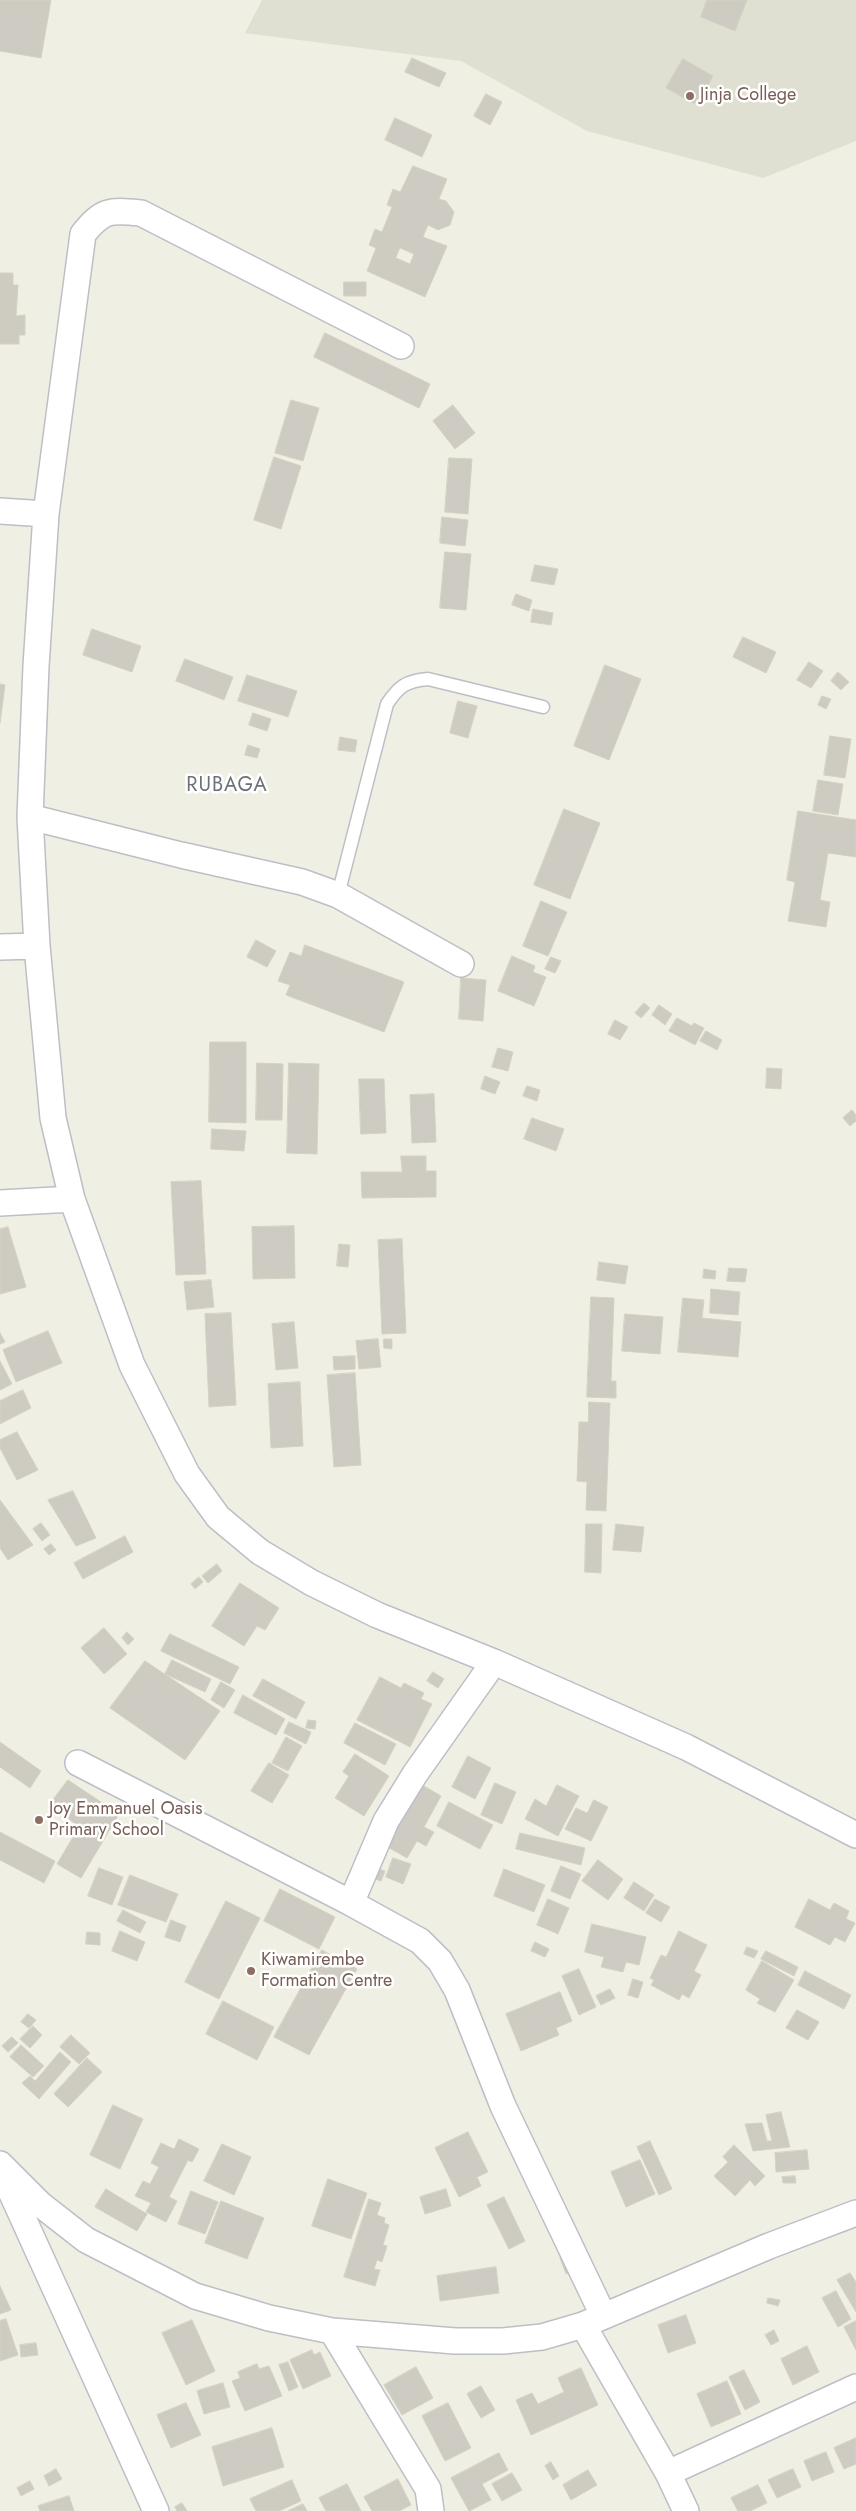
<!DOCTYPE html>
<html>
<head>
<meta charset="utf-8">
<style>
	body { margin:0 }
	canvas { display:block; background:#f0efe3 }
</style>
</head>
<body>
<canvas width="856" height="2511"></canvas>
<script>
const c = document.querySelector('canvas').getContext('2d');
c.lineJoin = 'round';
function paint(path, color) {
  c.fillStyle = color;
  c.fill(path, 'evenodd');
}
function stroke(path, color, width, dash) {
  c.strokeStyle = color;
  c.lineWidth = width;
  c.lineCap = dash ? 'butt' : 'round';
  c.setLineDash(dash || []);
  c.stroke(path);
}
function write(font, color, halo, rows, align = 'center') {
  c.font = font + ' Jost,sans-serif';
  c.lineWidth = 5;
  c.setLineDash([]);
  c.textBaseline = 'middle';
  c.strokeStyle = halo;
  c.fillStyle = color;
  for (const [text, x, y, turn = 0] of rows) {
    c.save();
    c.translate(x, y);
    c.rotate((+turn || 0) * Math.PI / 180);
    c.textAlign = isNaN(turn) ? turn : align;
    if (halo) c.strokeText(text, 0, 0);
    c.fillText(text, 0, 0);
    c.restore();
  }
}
paint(new Path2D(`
	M262 0H856V141L763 178 587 131 461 61 245 33Z`), '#dfdfd2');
const building = new Path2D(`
	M0 0H51L41 58 0 51Z
	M707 0H747L735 31 701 17Z
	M412 58 446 73 439 87 405 72Z
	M683 59 713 76 697 105 666 88Z
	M486 94 502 102 490 125 474 116Z
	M395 118 432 135 422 157 385 140Z
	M413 166 447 179 439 199 446 201 454 212 450 225 438 230 428 225 423 237 447 246 425 297 367 271 376 248 369 245 375 229 382 232 392 207 387 205 393 189 400 192ZM400 248 414 254 410 264 396 258Z
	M0 273H13V285H18L16 316 25 315V335H19V344H0Z
	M344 282H366V296H344Z
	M325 333 430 384 419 408 314 357Z
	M291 400 319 408 303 461 275 453Z
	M453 405 475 433 455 449 433 421Z
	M274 457 301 466 281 529 254 520Z
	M449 458 472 459 468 514 445 512Z
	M442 517 468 520 465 546 440 543Z
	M445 552 471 554 466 610 440 608Z
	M535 565 558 569 554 585 531 581Z
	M516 594 532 600 529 611 512 605Z
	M533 609 553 613 551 625 531 622Z
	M92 629 141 646 132 672 83 655Z
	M743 637 776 652 766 673 733 657Z
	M185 659 233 677 224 700 176 681Z
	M809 662 823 671 811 688 797 680Z
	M605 665 641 679 609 760 574 746Z
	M838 672 849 682 841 690 831 681Z
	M247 675 297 691 288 717 238 701Z
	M0 684 5 685 0 723Z
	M822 696 831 699 826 709 818 705Z
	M458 701 477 706 468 738 450 733Z
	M253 713 271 719 267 731 249 725Z
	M830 736 851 739 845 778 824 775Z
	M340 737 357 740 355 752 338 750Z
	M248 745 260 749 257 758 245 755Z
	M818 780 843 784 838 815 813 811Z
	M564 809 600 823 570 899 534 885Z
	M798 811 856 820V857L828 853 820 900 830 902 826 927 788 921 795 882 787 880Z
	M541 901 567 912 548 956 523 946Z
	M256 940 276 951 267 967 247 957Z
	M305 945 404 982 384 1032 286 995 290 985 278 981 290 952 301 956Z
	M512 956 535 966 533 972 546 977 534 1006 498 991Z
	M551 957 561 961 555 973 545 969Z
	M461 978 486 980 483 1021 459 1019Z
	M644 1003 650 1008 641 1018 635 1013Z
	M659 1005 672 1014 665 1025 652 1015Z
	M677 1018 692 1026 694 1023 704 1028 695 1045 669 1031Z
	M615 1020 628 1027 620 1040 608 1034Z
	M706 1031 722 1040 717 1050 700 1041Z
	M210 1042H246V1123L209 1122Z
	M498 1048 513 1052 508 1071 492 1067Z
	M257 1063 283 1064 282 1120H256Z
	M289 1063 319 1064 317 1154 287 1153Z
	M767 1068 782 1069 781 1089 766 1088Z
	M485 1076 500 1082 495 1094 481 1089Z
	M359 1079H384L386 1133 361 1134Z
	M527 1086 540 1090 537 1101 523 1096Z
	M434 1094 436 1142 412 1143 410 1095Z
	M852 1110 856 1115V1121L850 1126 843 1118Z
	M532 1118 564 1129 556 1151 524 1139Z
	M212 1129 246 1131 244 1151 211 1149Z
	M401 1156H426V1171H436V1197L362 1198 361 1172H402Z
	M201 1181 206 1274 176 1275 171 1182Z
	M294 1226 295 1278 253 1279 252 1227Z
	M8 1227 26 1287 0 1294V1229Z
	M402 1239 406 1333 382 1334 378 1240Z
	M339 1244 350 1245 348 1267 337 1266Z
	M599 1262 628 1266 625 1284 597 1280Z
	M729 1268 747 1269 745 1282 727 1281Z
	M704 1269 716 1271 715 1279 703 1278Z
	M211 1280 214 1307 187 1310 184 1282Z
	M711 1289 740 1292 738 1315 710 1313Z
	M591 1297 614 1298 611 1381H616V1398L587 1397Z
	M683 1298 704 1300 702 1318 741 1322 738 1357 678 1352Z
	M231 1313 236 1405 209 1407 205 1314Z
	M625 1314 663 1317 660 1354 622 1351Z
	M294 1322 298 1368 276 1370 272 1324Z
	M48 1331 62 1363 16 1382 3 1350Z
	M0 1333 5 1342 0 1344Z
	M378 1339 381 1367 359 1369 356 1341Z
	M384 1339H392V1349L384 1348Z
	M355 1356V1369L334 1370 333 1357Z
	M0 1361 12 1384 0 1390Z
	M355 1373 361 1465 334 1467 327 1375Z
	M300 1382 303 1446 271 1448 268 1384Z
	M23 1390 31 1408 0 1424V1401Z
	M589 1402 610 1403 606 1511 586 1510 587 1482 577 1481 579 1422H588Z
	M17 1432 38 1470 17 1480 0 1448V1440Z
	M73 1491 96 1538 76 1546 48 1500Z
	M0 1500 33 1545 8 1560 0 1548Z
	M41 1523 50 1535 42 1541 33 1529Z
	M586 1524H602L601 1573 585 1572Z
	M616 1524 644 1527 641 1552 613 1550Z
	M125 1536 133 1552 83 1579 74 1563Z
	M51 1544 56 1550 49 1555 44 1549Z
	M217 1564 222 1571 208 1583 202 1576Z
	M199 1577 203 1582 195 1589 191 1584Z
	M240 1583 279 1608 265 1630 257 1626 244 1646 212 1626Z
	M104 1628 127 1654 104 1674 81 1648Z
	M127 1632 134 1639 128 1645 122 1638Z
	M170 1634 239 1667 230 1684 161 1651Z
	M172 1660 211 1679 205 1692 165 1674Z
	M145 1661 220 1711 185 1760 110 1708Z
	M433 1672 444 1679 438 1688 427 1681Z
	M380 1677 401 1688 404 1683 424 1693 421 1699 432 1704 410 1747 357 1720Z
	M263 1679 305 1702 296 1719 253 1696Z
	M221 1682 235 1690 224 1708 211 1700Z
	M243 1695 285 1719 276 1735 234 1713Z
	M308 1720 316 1721 315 1729 306 1728Z
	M289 1722 311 1732 306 1744 284 1733Z
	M355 1723 396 1744 385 1765 344 1743Z
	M286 1737 302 1746 288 1771 272 1763Z
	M0 1742 41 1771 30 1788 0 1767Z
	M355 1754 389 1776 364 1816 335 1798 349 1776 343 1772Z
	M468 1756 491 1768 475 1799 452 1787Z
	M269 1763 289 1775 272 1803 251 1791Z
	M68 1780 119 1814 81 1878 57 1864 79 1827 50 1804Z
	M419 1783 441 1796 424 1827 434 1832 426 1846 417 1841 407 1858 384 1845Z
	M495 1783 516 1792 502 1824 481 1815Z
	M557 1785 579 1796 558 1836 525 1819 535 1799 546 1806Z
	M594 1800 608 1807 591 1841 565 1829 576 1808 587 1813Z
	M449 1802 493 1825 480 1849 437 1826Z
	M0 1832 55 1861 44 1883 0 1860Z
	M520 1833 585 1848 581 1865 516 1849Z
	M393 1858 411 1864 403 1884 386 1877Z
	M598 1860 623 1879 608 1900 582 1881Z
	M561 1866 581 1874 570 1899 551 1891Z
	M373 1867 385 1871 381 1881 369 1877Z
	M99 1868 123 1877 112 1905 88 1896Z
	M504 1869 545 1885 534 1912 494 1896Z
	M130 1875 178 1894 166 1922 118 1905Z
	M634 1882 654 1895 644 1911 624 1898Z
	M280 1889 335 1917 319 1949 264 1921Z
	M548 1899 569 1908 558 1934 537 1925Z
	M655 1899 670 1907 661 1922 646 1913Z
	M809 1899 830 1910 834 1903 849 1911 846 1919 855 1923 845 1942 835 1937 830 1945 795 1927Z
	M226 1901 260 1918 219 1999 185 1982Z
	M123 1910 146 1922 140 1933 117 1921Z
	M171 1920 186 1926 180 1942 165 1937Z
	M592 1924 646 1937 639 1965 626 1962 623 1972 601 1967 604 1957 585 1952Z
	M120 1931 145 1942 137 1961 112 1951Z
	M679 1931 707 1945 694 1971 701 1975 689 1998 682 1994 679 2000 651 1985 654 1980 650 1978 661 1955 666 1957Z
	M87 1932 100 1933V1945L86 1944Z
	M535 1942 549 1949 545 1957 531 1951Z
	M747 1947 758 1951 754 1958 744 1954Z
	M322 1950 357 1969 309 2055 274 2037Z
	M766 1951 798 1967 794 1976 761 1959Z
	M762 1961 794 1980 775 2012 757 2003 760 1999 746 1990Z
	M579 1969 596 2007 579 2015 562 1976Z
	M805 1971 851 1995 844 2009 798 1985Z
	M633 1979 643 1982 638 1998 628 1995Z
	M610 1989 615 1998 601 2005 596 1996Z
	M560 1992 572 2021 556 2028 559 2035 521 2051 506 2014Z
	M223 2001 274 2027 257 2060 206 2034Z
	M797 2010 819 2022 808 2040 786 2028Z
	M28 2014 36 2020 29 2028 21 2022Z
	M33 2026 42 2035 30 2048 20 2039Z
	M71 2035 90 2053 79 2064 60 2047Z
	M12 2037 18 2043 8 2052 2 2046Z
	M21 2045 44 2066 33 2077 10 2057Z
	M60 2052 71 2062 39 2099 22 2083 30 2076 35 2081Z
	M87 2058 102 2072 68 2107 54 2094Z
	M113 2105 143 2119 120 2169 90 2155Z
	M781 2112 790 2147 753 2151 745 2124 762 2123 767 2141H772L766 2115Z
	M468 2132 488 2172 477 2177 481 2186 459 2197 435 2148Z
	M179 2139 199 2149 192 2162 188 2160 169 2197 177 2201 166 2222 146 2212 151 2203 135 2196 143 2181 150 2184 159 2167 151 2163 161 2143 174 2149Z
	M650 2141 672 2189 659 2195 637 2147Z
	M222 2144 251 2157 234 2195 204 2181Z
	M734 2145 765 2176 755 2186 750 2180 735 2196 714 2176 728 2162 723 2157Z
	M807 2150 809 2169 776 2172 775 2153Z
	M640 2160 655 2194 626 2207 611 2172Z
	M795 2176 796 2183H783L782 2177Z
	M328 2179 367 2193 351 2239 312 2226Z
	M106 2189 147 2214 137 2231 95 2207Z
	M446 2189 451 2206 425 2214 420 2197Z
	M191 2191 218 2202 205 2234 178 2224Z
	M504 2197 525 2241 509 2249 487 2205Z
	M369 2199 381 2203 377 2215 385 2218 384 2223 389 2225 383 2245 387 2246 382 2262 377 2260 374 2269 380 2270 375 2286 344 2277Z
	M221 2201 264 2218 247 2259 205 2243Z
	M568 2255 574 2271 566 2274 560 2258Z
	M496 2267 499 2293 440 2301 437 2276Z
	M850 2273 856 2282V2312L837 2280Z
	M0 2286 11 2310 0 2314Z
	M836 2291 851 2319 838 2327 822 2298Z
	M768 2298 780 2300 778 2306 767 2303Z
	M686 2315 696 2343 668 2353 658 2325Z
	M6 2319 18 2355 0 2361V2321Z
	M192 2320 215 2371 186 2385 162 2333Z
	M856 2321V2350L844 2327Z
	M774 2330 779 2341 771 2345 765 2335Z
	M36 2343 38 2355 21 2357 20 2345Z
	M807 2346 819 2372 793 2385 781 2359Z
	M312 2350 314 2355 320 2352 331 2376 303 2389 290 2360Z
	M288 2362 298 2387 289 2391 279 2365Z
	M257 2364 259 2369 269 2366 282 2396 245 2411 232 2381 240 2378 238 2372Z
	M416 2367 433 2398 402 2415 384 2385Z
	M581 2368 598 2405 531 2435 516 2400 532 2393 538 2404 564 2392 558 2378Z
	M744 2370 760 2402 745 2410 729 2377Z
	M727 2381 741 2414 711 2427 697 2394Z
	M223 2383 230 2407 204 2414 197 2391Z
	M481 2386 495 2410 481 2418 467 2394Z
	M186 2403 201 2435 171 2448 157 2415Z
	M448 2403 471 2448 445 2461 422 2416Z
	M272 2428 284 2467 223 2486 212 2447Z
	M856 2438V2464L844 2469 834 2448Z
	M826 2452 834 2472 812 2481 804 2461Z
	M499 2453 508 2470 482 2484 491 2500 469 2511 451 2478Z
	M551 2462 559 2476 553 2480 545 2466Z
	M56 2469 62 2479 49 2486 44 2476Z
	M793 2469 801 2487 777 2498 768 2480Z
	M588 2470 597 2485 571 2500 563 2485Z
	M512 2473 522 2490 502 2501 492 2484Z
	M398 2479 411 2505 399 2511H372L364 2497Z
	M292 2480 301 2501 279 2511H256L250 2499Z
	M30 2481 34 2489 21 2496 17 2488Z
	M347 2484 361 2511H326L319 2498Z
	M758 2485 767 2503 750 2511H738L731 2498Z
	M69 2496 74 2511H40L38 2506Z
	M182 2503 187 2511H177L175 2507Z
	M303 2504 307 2511H288Z`);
paint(building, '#cdcbc2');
stroke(building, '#d5d2c1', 1);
const service = new Path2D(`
	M338 895 387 704C399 686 406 681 428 679L543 707`);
const minor = new Path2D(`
	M401 346 141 213C110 210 103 209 83 234L46 514 36 666 30 817 37 946 53 1118 72 1199 132 1365 187 1474 218 1517 260 1552 312 1583 377 1615 494 1662 686 1747 856 1835
	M0 511 46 514
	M30 817 181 855 302 882 338 895 461 964
	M0 947 37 946
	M0 1203 72 1199
	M78 1763 351 1903 420 1941 440 1961 457 1990 503 2106 603 2315
	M351 1903 386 1821 415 1774 494 1662
	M0 2164 40 2204 86 2240 195 2296 269 2318 332 2331 455 2341H503L542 2337 583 2325 769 2246 856 2213
	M3 2174 156 2511
	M583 2325 668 2473 686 2511
	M332 2331 428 2489 431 2511
	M668 2473 856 2387`);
stroke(service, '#bdbfc6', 15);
stroke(minor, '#bdbfc6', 28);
stroke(service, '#fff', 12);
stroke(minor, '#fff', 25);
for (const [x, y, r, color] of [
	[690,96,5,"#8d6e63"],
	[39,1820,5,"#8d6e63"],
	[251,1971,5,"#8d6e63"]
]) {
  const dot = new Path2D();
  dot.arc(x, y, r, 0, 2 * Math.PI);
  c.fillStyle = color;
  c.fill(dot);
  stroke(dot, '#fff', 2);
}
write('18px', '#785e54', '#fff', [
	["Jinja College",700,96],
	["Joy Emmanuel Oasis",49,1810],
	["Primary School",49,1831],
	["Kiwamirembe",261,1961],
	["Formation Centre",261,1982]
], 'left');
c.letterSpacing = '1px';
write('20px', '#6c7078', '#fff', [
	["RUBAGA",227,786]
]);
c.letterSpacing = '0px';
</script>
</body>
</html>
